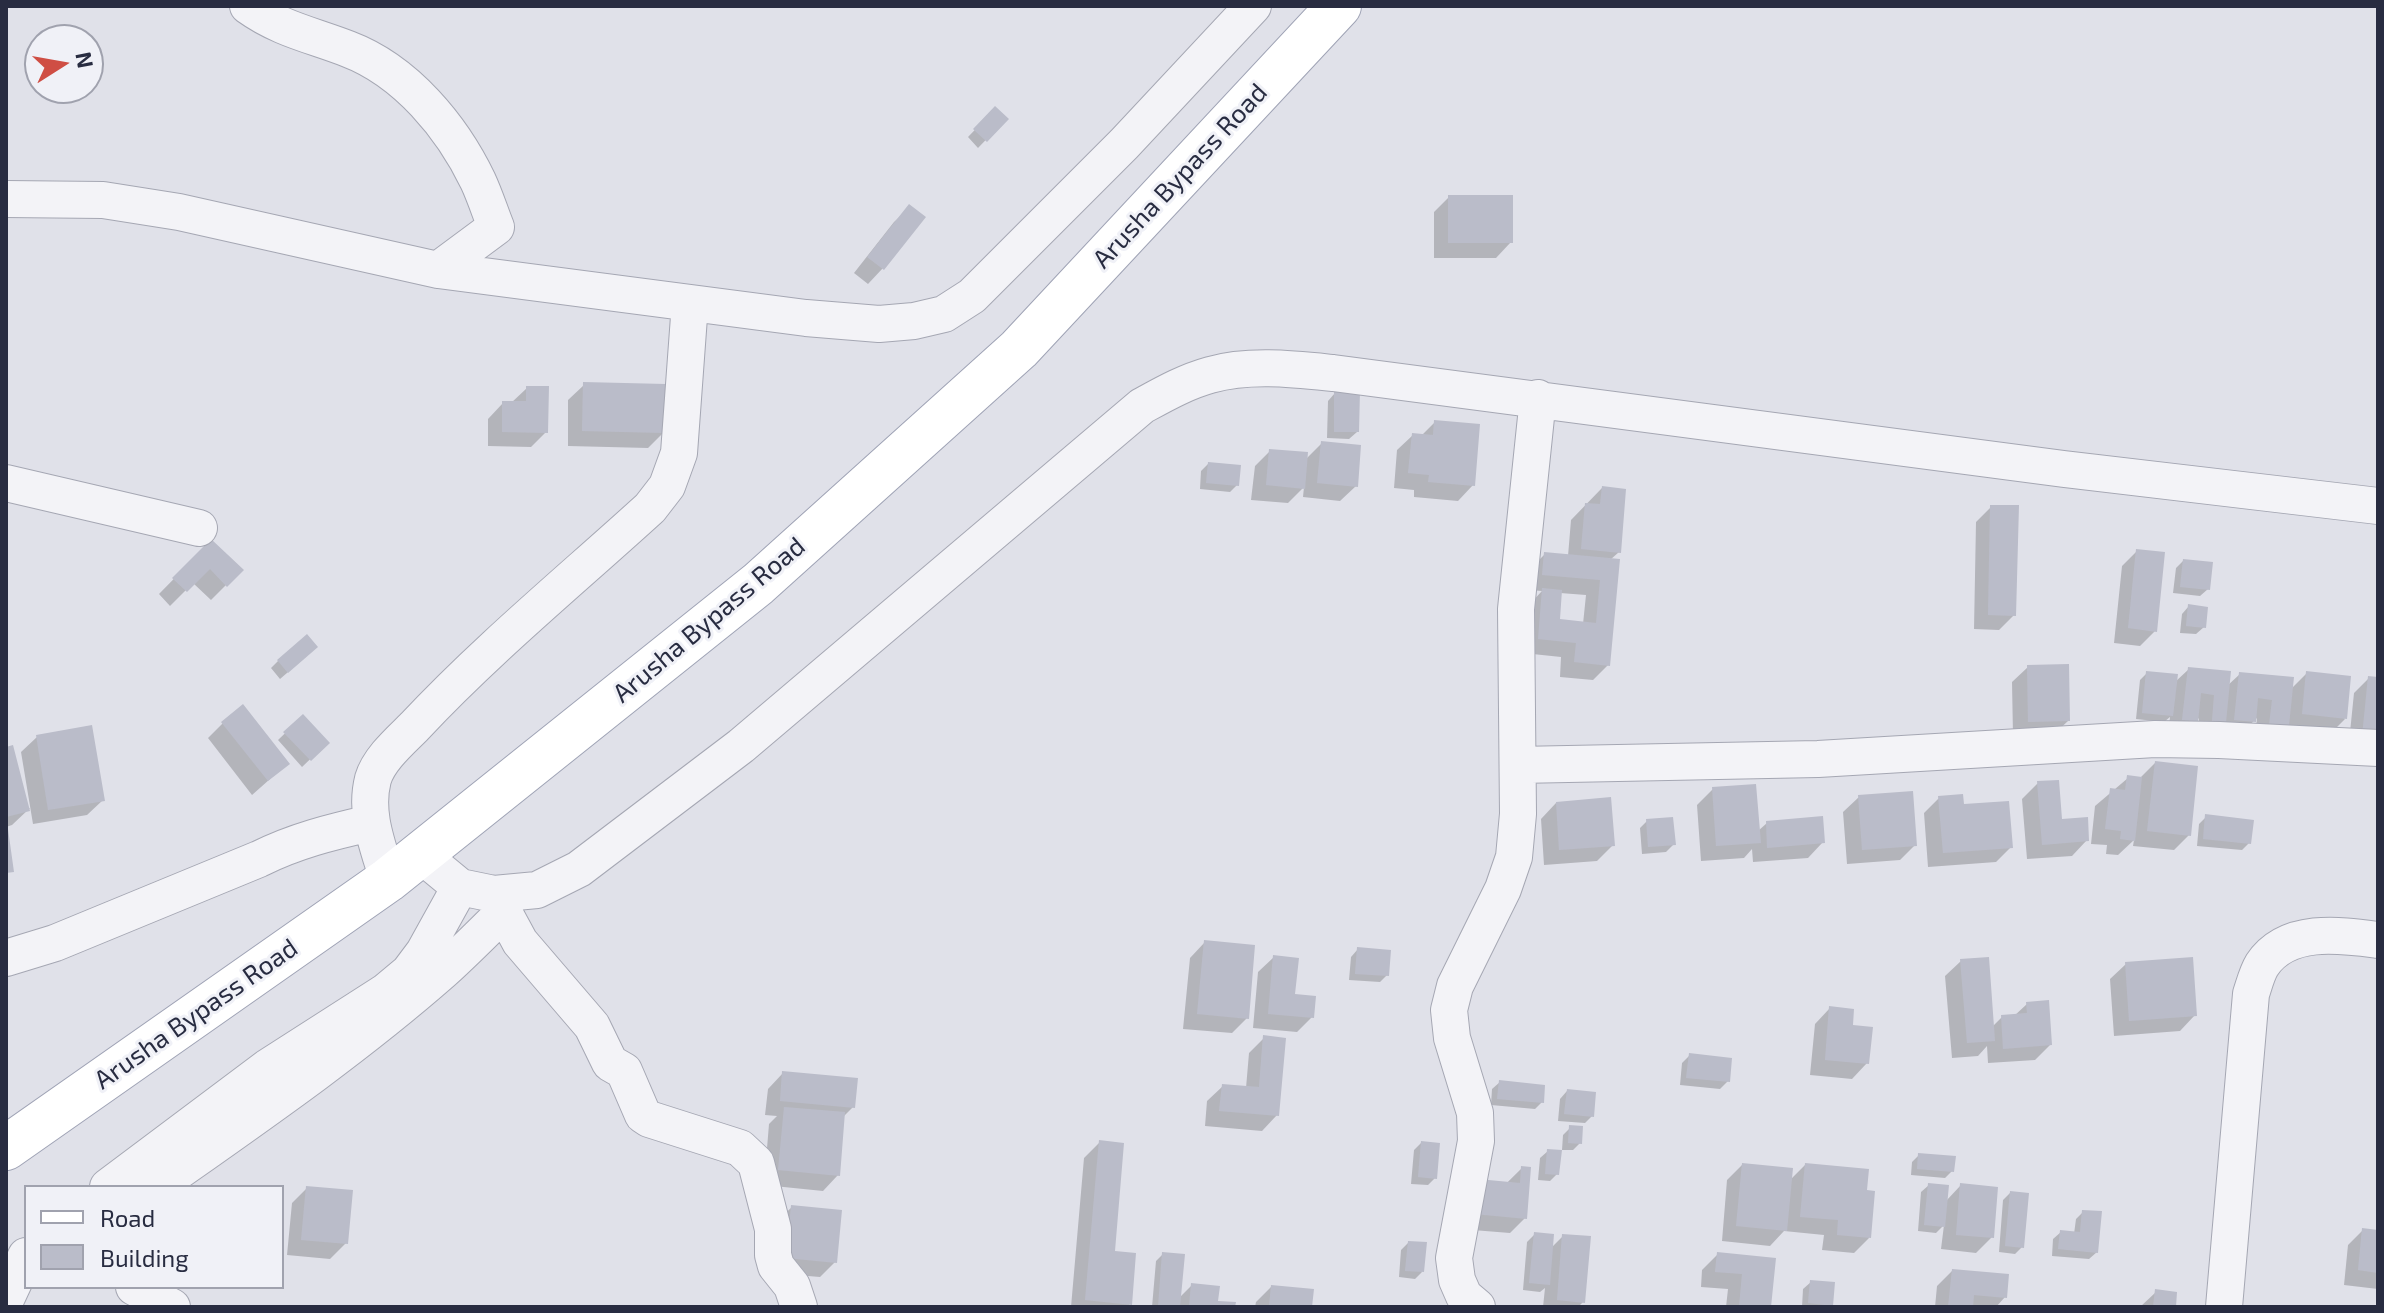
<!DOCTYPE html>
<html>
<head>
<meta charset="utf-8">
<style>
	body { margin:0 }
	#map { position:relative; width:2384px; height:1313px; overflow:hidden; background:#e0e1e9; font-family:"Exo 2",sans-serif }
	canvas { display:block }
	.frame { position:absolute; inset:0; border:8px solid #282c41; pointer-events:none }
	.legend { position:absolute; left:24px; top:1185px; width:260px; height:104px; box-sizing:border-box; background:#f0f1f7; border:2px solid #a0a2ae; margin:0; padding:10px 14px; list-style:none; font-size:24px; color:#282c41 }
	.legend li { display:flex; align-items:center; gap:16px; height:40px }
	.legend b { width:40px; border:2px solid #a0a2ae }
	.north { position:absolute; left:24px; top:24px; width:80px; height:80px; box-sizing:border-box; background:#f0f1f7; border:2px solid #a0a2ae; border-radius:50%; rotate:79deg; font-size:22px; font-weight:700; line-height:32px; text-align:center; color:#282c41 }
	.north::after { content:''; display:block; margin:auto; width:28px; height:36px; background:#cf4e44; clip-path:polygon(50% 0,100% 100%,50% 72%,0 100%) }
</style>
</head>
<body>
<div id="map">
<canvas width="2384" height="1313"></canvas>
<div class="frame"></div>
<ul class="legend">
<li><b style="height:10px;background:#fff"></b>Road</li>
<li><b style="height:22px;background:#babcc9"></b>Building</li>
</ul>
<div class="north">N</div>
</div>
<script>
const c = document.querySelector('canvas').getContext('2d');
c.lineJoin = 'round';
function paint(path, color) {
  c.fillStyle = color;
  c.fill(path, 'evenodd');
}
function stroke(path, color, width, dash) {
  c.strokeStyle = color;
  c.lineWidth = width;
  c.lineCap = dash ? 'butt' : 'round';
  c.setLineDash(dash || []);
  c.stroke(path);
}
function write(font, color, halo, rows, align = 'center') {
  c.font = font + ' "Exo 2",sans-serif';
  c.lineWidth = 6;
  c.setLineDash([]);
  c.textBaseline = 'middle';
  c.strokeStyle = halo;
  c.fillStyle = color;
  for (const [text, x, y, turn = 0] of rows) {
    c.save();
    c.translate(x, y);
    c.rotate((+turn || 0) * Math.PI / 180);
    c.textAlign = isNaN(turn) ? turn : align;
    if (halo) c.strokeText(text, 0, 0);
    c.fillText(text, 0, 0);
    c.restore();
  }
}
paint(new Path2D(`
	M995 109 1006 119 978 148 968 137Z
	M1449 197 1511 242 1496 258H1434V212Z
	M910 207 883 268 868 284 854 273 894 222Z
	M584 385 663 433 648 448 568 446V400Z
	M527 388 546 432 531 447 488 446V419L503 403H511Z
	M1335 393 1357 432 1349 439 1327 438 1328 401Z
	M1435 422 1473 485 1458 501 1414 497V490L1394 488 1397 450 1413 435 1421 436Z
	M1322 443 1356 486 1340 501 1303 497 1304 487 1288 503 1251 500 1255 466 1270 451 1306 459Z
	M1208 464 1237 485 1230 492 1200 489 1201 471Z
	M1602 488 1619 552 1610 560 1608 665 1593 680 1560 677 1561 657 1523 653 1528 606 1542 591 1528 590 1530 569 1545 554 1568 556 1571 520ZM1560 593 1586 595 1583 624 1558 621Z
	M1991 507 2014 615 1999 630 1974 629 1976 522Z
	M211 541 241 570 211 600 193 583 170 606 159 594Z
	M2137 551 2155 631 2140 646 2114 643 2122 566Z
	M2183 561 2208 589 2200 596 2173 593 2176 568Z
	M2189 606 2204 627 2196 634 2180 633 2182 614Z
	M309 654 280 679 271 668 278 661Z
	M2028 667 2068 721 2052 736H2013L2012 682Z
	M2189 669 2227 686 2240 674 2290 690 2307 673 2345 719 2330 734 2254 748 2257 718 2238 736H2197L2199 718 2181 736 2168 735 2170 717 2164 722 2136 719 2140 680 2147 673 2175 682Z
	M2369 678 2378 679V755L2348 752 2354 693Z
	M303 716 327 743 302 767 278 740Z
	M223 723 287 764 252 795 208 738Z
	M37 737 103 800 87 815 33 824 21 752Z
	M6 749 27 808H30L12 825 6 827Z
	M2155 763 2189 835 2174 850 2133 846 2134 840 2118 855 2106 854 2107 845 2091 844 2095 806 2128 778 2139 779Z
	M2038 783 2060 822 2087 840 2072 856 2027 859 2022 799Z
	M1713 789 1758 831 1767 823 1823 842 1808 858 1753 862 1752 849 1744 858 1701 861 1697 805Z
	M1859 797 1915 845 1900 860 1847 864 1843 812Z
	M1939 798 1962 806 2011 847 1996 862 1928 867 1924 813Z
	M1556 803 1613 845 1597 861 1544 865 1541 819Z
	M2206 817 2249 843 2242 850 2197 846 2199 824Z
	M1647 821 1674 844 1666 852 1642 854 1640 828Z
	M1205 942 1247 1018 1232 1033 1183 1029 1190 958Z
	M1358 949 1387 975 1380 982 1349 980 1351 957Z
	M1274 957 1293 996 1312 1017 1297 1032 1253 1028 1258 972Z
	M1961 961 1992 1027 2002 1017 2014 1016 2027 1004 2050 1045 2035 1060 1988 1063 1987 1046 1978 1056 1952 1058 1945 976Z
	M2126 964 2195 1015 2180 1031 2114 1036 2110 979Z
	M1830 1008 1851 1027 1867 1063 1852 1079 1810 1075 1815 1024Z
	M1264 1038 1277 1115 1262 1131 1205 1126 1207 1101 1223 1086 1246 1088 1249 1053Z
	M1689 1056 1728 1081 1720 1089 1680 1085 1682 1063Z
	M783 1073 853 1107 843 1117 838 1175 823 1191 764 1185 769 1124 777 1116 765 1115 768 1089Z
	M1500 1082 1542 1102 1535 1109 1491 1105 1492 1089Z
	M1567 1091 1592 1116 1585 1123 1558 1121 1560 1099Z
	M1570 1128 1580 1143 1573 1150H1562L1563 1135Z
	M1099 1143 1112 1253 1130 1304 1126 1307H1071L1084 1158Z
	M1421 1143 1435 1178 1428 1185 1411 1184 1414 1150Z
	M1548 1151 1557 1174 1550 1181 1538 1180 1540 1158Z
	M1919 1155 1952 1171 1945 1178 1911 1175 1912 1162Z
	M1742 1165 1790 1180 1805 1165 1865 1192 1869 1238 1854 1253 1822 1250 1824 1235 1784 1231 1770 1246 1722 1241 1727 1180Z
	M1522 1168 1525 1218 1510 1233 1460 1229Z
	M1929 1185 1946 1201 1961 1185 1992 1237 1976 1253 1941 1249 1944 1225 1936 1233 1918 1231 1921 1192Z
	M307 1188 346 1243 330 1259 287 1255 292 1203Z
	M2010 1193 2022 1247 2015 1254 1999 1252 2003 1200Z
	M792 1207 835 1262 820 1277 772 1273 776 1222Z
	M2083 1212 2097 1252 2089 1259 2052 1256 2053 1239 2061 1232 2074 1234 2076 1219Z
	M2363 1230 2378 1232V1289L2344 1285 2348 1245Z
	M1535 1234 1551 1248 1563 1236 1583 1302 1578 1307H1543L1545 1288 1540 1292 1523 1290 1527 1242Z
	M1408 1243 1422 1272 1415 1279 1399 1277 1401 1250Z
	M1163 1254 1178 1299 1192 1285 1216 1303 1233 1307H1152L1156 1261Z
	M1718 1254 1773 1260 1769 1307H1726L1728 1289 1701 1287 1702 1270Z
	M1952 1271 2005 1297 1996 1307H1935L1937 1286Z
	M1811 1282 1831 1305 1829 1307H1802L1803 1289Z
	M1271 1287 1310 1307H1255L1256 1302Z
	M2156 1292 2174 1307H2140Z`), '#0003');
paint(new Path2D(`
	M995 106 1009 119 987 142 973 129Z
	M1448 195H1513V243H1448Z
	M909 204 926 217 884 270 867 257Z
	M583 382 666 384 665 433 582 431Z
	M526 386H549L548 433 502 432V401H526Z
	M1334 391H1360L1359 432H1334Z
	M1434 420 1480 424 1475 486 1428 482 1429 475 1408 473 1412 433 1433 435Z
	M1321 441 1361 445 1358 487 1317 483Z
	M1269 449 1308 452 1305 489 1266 485Z
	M1208 462 1241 465 1239 486 1206 483Z
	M1602 486 1626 489 1621 553 1581 549 1585 503 1600 504Z
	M1990 505H2019L2016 616 1988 615Z
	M211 539 244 570 227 587 210 569 187 592 172 578Z
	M2136 549 2165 552 2157 632 2128 628Z
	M1544 552 1620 559 1610 666 1574 662 1576 643 1538 639 1542 588 1562 590 1560 619 1596 623 1600 580 1542 575Z
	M2183 559 2213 562 2210 590 2180 587Z
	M2188 604 2208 607 2206 628 2186 626Z
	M307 634 318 647 288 673 277 660Z
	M2069 664 2070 721 2028 722 2027 665Z
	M2188 667 2231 671 2226 722 2212 721 2214 695 2201 693 2198 722 2182 720Z
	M2146 671 2178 674 2173 716 2142 713Z
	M2306 671 2351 676 2347 719 2302 714Z
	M2239 672 2294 677 2288 735 2268 733 2272 700 2258 698 2256 722 2234 720Z
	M2368 676 2378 677V739L2362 737Z
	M243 704 290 764 268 781 221 722Z
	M303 714 330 743 311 761 283 732Z
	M92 725 105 801 48 810 36 735Z
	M13 745 30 811 6 817V747Z
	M2155 761 2198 766 2191 836 2147 831Z
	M2127 775 2142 777 2135 841 2120 839 2121 831 2105 829 2110 788 2125 790Z
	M2059 780 2062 819 2088 817 2089 841 2042 845 2037 781Z
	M1756 784 1761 843 1716 846 1712 787Z
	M1913 791 1917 846 1862 850 1858 795Z
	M1963 794 1964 804 2009 801 2013 848 1943 853 1938 796Z
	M1611 797 1615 846 1559 850 1556 802Z
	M2205 814 2254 820 2251 844 2203 839Z
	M1823 816 1825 843 1767 848 1766 821Z
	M1673 817 1676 845 1648 847 1646 819Z
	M6 829H8L14 872 6 873Z
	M1204 940 1255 945 1249 1019 1197 1014Z
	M1357 947 1391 950 1389 976 1355 974Z
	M1273 955 1299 958 1295 994 1316 996 1314 1018 1268 1014Z
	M1989 957 1995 1041 1967 1043 1960 959Z
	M2193 957 2197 1016 2129 1021 2125 962Z
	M2049 1000 2052 1045 2003 1049 2001 1015 2027 1013 2026 1002Z
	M1829 1006 1854 1009 1853 1025 1873 1027 1869 1064 1825 1060Z
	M1263 1035 1286 1038 1279 1116 1219 1111 1222 1084 1259 1087Z
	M1689 1053 1732 1058 1730 1082 1686 1078Z
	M782 1071 858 1078 855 1108 780 1101Z
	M1499 1080 1545 1085 1544 1103 1497 1099Z
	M1567 1089 1596 1092 1594 1117 1564 1114Z
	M784 1107 845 1112 840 1176 778 1170Z
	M1569 1125 1583 1126 1582 1144 1568 1143Z
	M1099 1140 1124 1143 1115 1251 1136 1253 1132 1305 1085 1300Z
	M1421 1141 1440 1143 1437 1179 1418 1177Z
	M1547 1149 1562 1150 1559 1175 1545 1174Z
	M1918 1153 1956 1156 1954 1172 1917 1169Z
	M1742 1163 1793 1168 1787 1231 1736 1226Z
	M1805 1163 1869 1169 1867 1190 1875 1191 1871 1238 1837 1235 1838 1220 1800 1217Z
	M1521 1166 1531 1167 1527 1219 1474 1214 1478 1179 1520 1183Z
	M1928 1183 1949 1185 1945 1227 1924 1225Z
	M1960 1183 1998 1187 1994 1238 1956 1235Z
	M306 1186 353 1190 348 1244 301 1240Z
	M2010 1191 2029 1193 2024 1248 2005 1246Z
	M791 1205 842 1210 837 1263 786 1258Z
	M2082 1210 2102 1211 2098 1253 2058 1249 2060 1230 2080 1232Z
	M2362 1228 2378 1230V1273L2358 1270Z
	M1534 1232 1554 1234 1550 1285 1529 1283Z
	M1562 1234 1591 1236 1585 1303 1557 1300Z
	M1408 1241 1427 1242 1424 1272 1405 1271Z
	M1162 1252 1185 1254 1180 1307H1158Z
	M1717 1252 1776 1258 1771 1307H1739L1742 1274 1715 1272Z
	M1952 1269 2009 1274 2007 1298 1974 1295 1973 1307H1948Z
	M1810 1280 1835 1282 1833 1306 1808 1303Z
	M1191 1283 1220 1286 1218 1301 1236 1302 1235 1307H1189Z
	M1271 1285 1314 1289 1312 1307H1269Z
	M2155 1289 2177 1292 2176 1307H2153Z`), '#babcc9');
const minor = new Path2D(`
	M248 6C280 29 312 35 348 49 406 71 452 127 478 181 485 196 490 212 496 227L438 270
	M6 199 103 200 179 212 438 270 806 318 879 324 914 321 944 314 972 296 1124 144 1253 6
	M6 483 199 528
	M1518 765 1818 759 2155 739 2219 740 2378 748
	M420 854 460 887 494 894 537 890 579 869 741 746 1142 406C1164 394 1185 382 1210 375 1249 364 1293 369 1333 373L2064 469 2378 506
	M388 880C378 846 364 814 373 779 379 759 400 741 414 727 487 649 571 580 650 508L667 486 679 453 690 303
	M494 894 520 942 592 1026 610 1063 624 1071 643 1115 649 1119 740 1148 756 1163 773 1229V1255L776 1266 792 1286 799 1307
	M6 958 55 943 259 859C295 841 331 832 371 823
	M108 1187 268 1067 385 992 409 972 424 952 460 887
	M156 1187C254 1118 353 1050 443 971 464 952 484 932 504 912
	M134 1287 172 1307
	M6 1299 26 1256
	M1477 1307 1464 1296 1457 1280 1454 1258 1476 1141 1475 1113 1452 1038 1449 1010 1455 986 1503 889 1514 857 1518 814 1516 609 1538 398
	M2224 1307 2251 994C2254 985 2257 973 2262 965 2287 927 2341 935 2378 940`);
const major = new Path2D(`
	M6 1148 388 880 758 584 1019 349 1339 6`);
stroke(minor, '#a5a7b3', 38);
stroke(major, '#9fa3b5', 46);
stroke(minor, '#f3f3f7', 36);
stroke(major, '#fff', 44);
write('26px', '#282c41', '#f0f1f7', [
	["Arusha Bypass Road",1180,176,-47],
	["Arusha Bypass Road",709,620,-40],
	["Arusha Bypass Road",196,1014,-35]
]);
</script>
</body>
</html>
